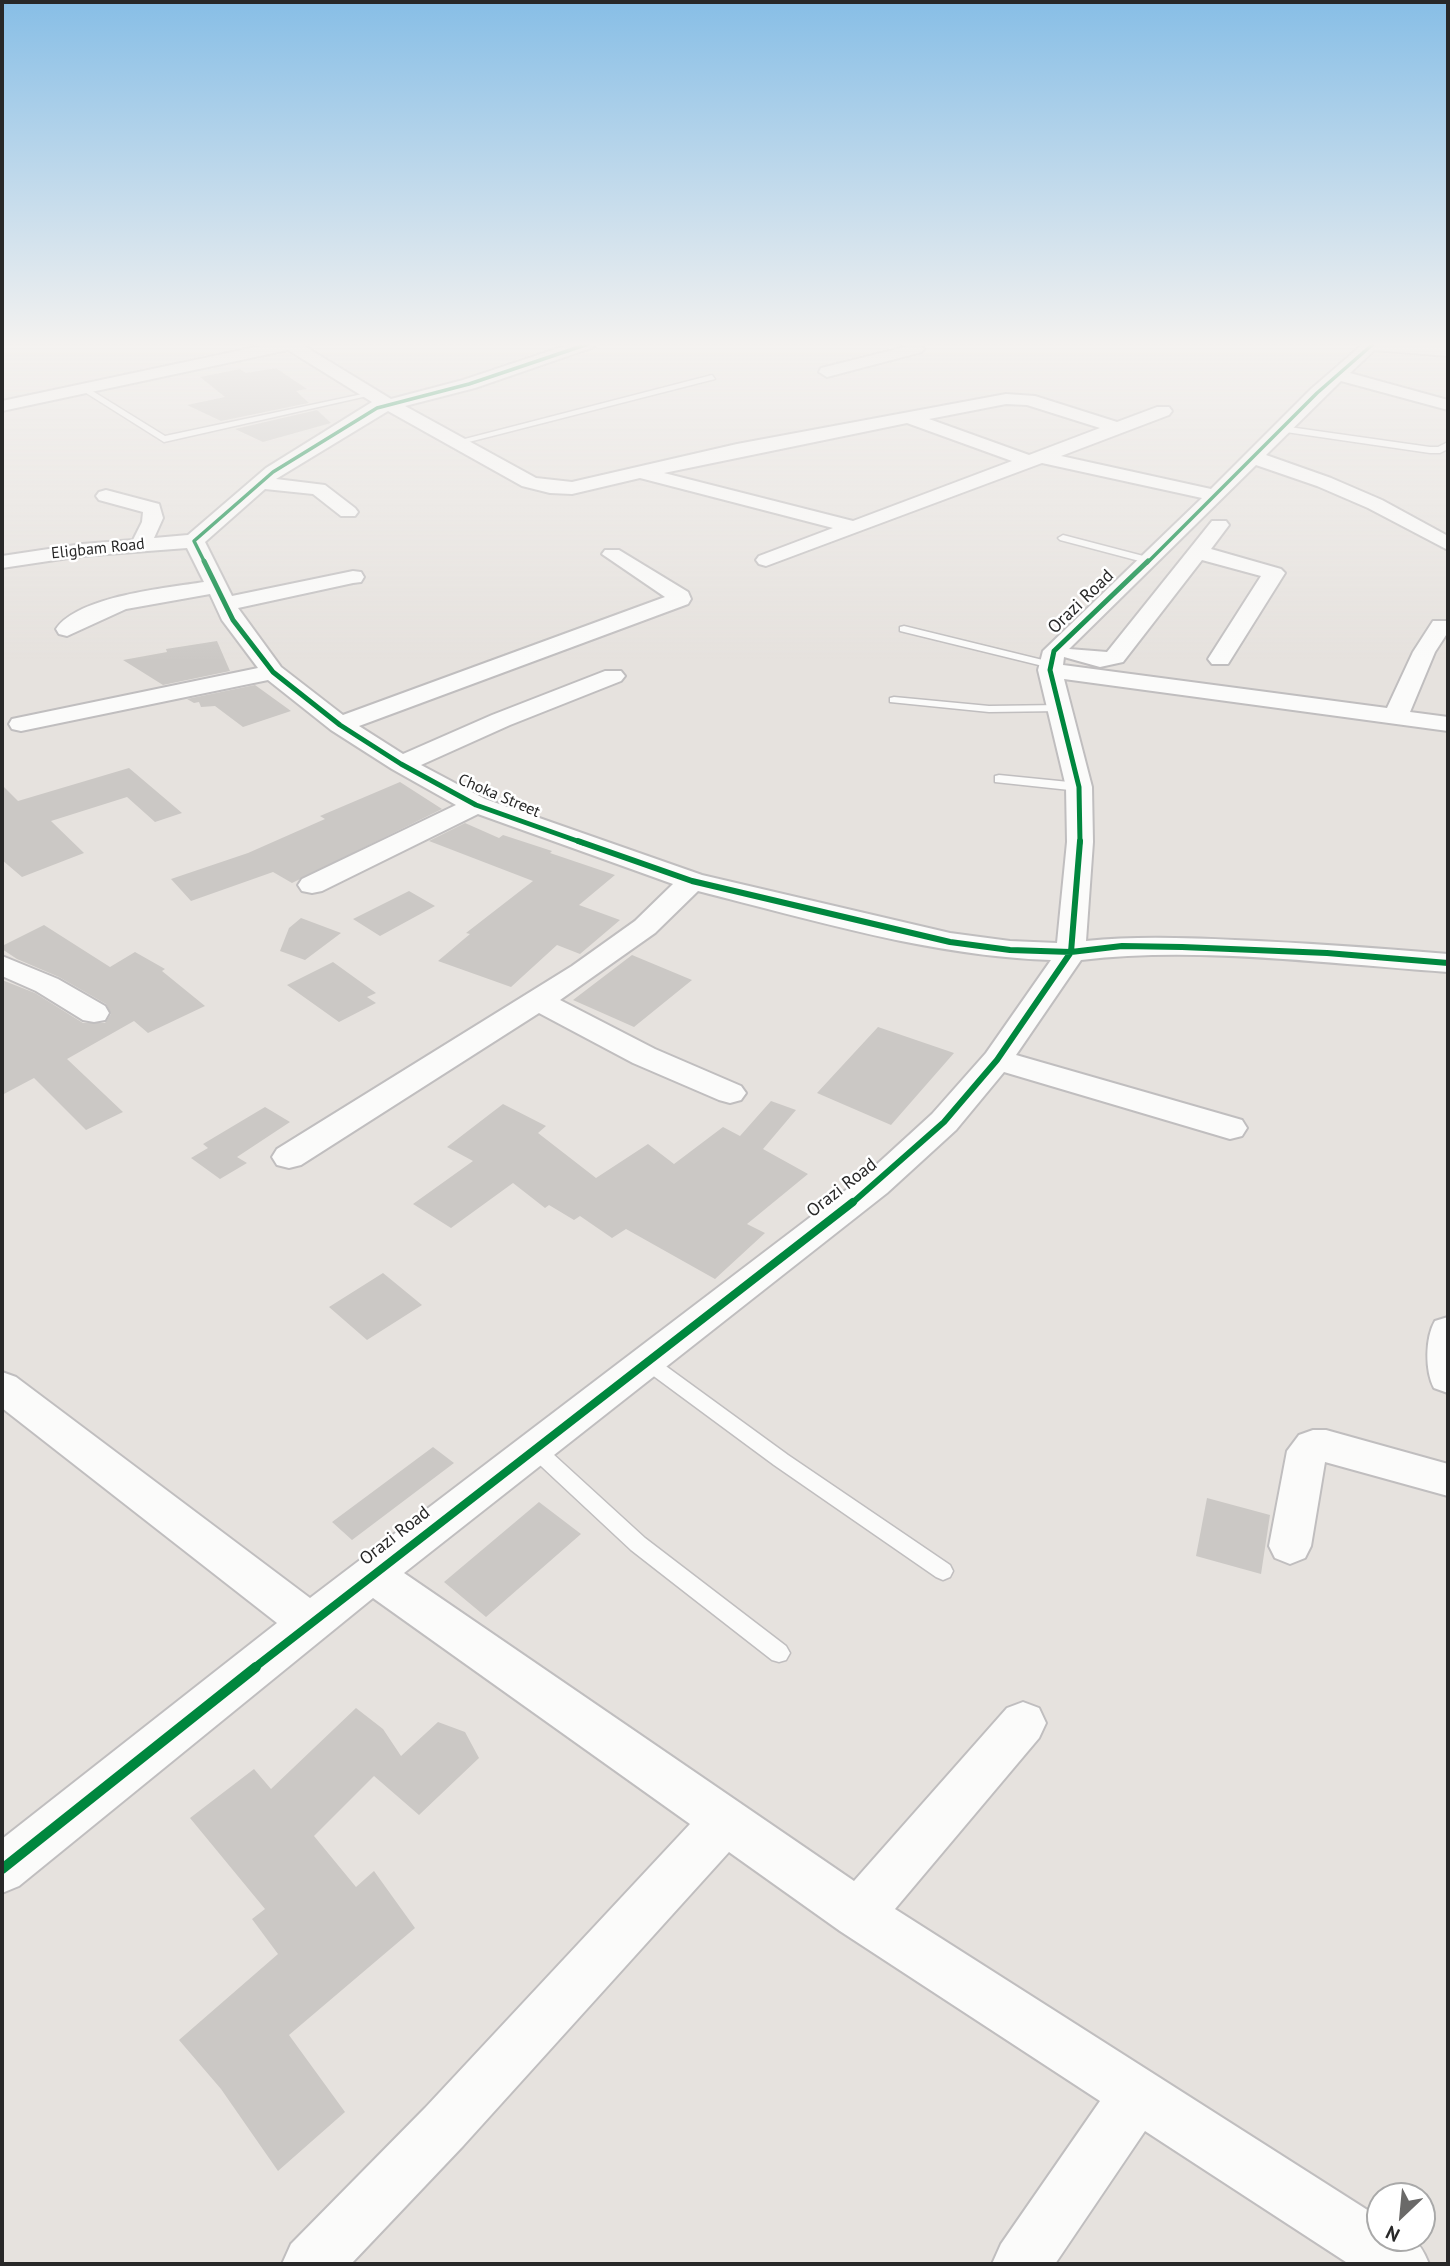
<!DOCTYPE html>
<html>
<head>
<meta charset="utf-8">
<style>
	body { margin:0 }
	#map { position:relative; width:1450px; height:2266px; overflow:hidden; background:#e6e2de; font-family:"PT Sans",sans-serif }
	canvas { display:block }
	.frame { position:absolute; inset:0; border:4px solid #282828; pointer-events:none }
	.north { position:absolute; left:1366px; top:2182px; width:70px; height:70px; box-sizing:border-box; background:#fff; border:2px solid #a9a9a9; border-radius:50%; rotate:206deg; font-size:19px; font-weight:700; line-height:28px; text-align:center; color:#282828 }
	.north::after { content:''; display:block; margin:auto; width:24px; height:32px; background:#6a6968; clip-path:polygon(50% 0,100% 100%,50% 72%,0 100%) }
</style>
</head>
<body>
<div id="map">
<canvas width="1450" height="2266"></canvas>
<div class="frame"></div>
<div class="north">N</div>
</div>
<script>
const c = document.querySelector('canvas').getContext('2d');
c.lineJoin = 'round';
function paint(path, color) {
  c.fillStyle = color;
  c.fill(path, 'evenodd');
}
function stroke(path, color, width, dash) {
  c.strokeStyle = color;
  c.lineWidth = width;
  c.lineCap = dash ? 'butt' : 'round';
  c.setLineDash(dash || []);
  c.stroke(path);
}
function write(font, color, halo, rows, align = 'center') {
  c.font = font + ' "PT Sans",sans-serif';
  c.lineWidth = 5;
  c.setLineDash([]);
  c.textBaseline = 'middle';
  c.strokeStyle = halo;
  c.fillStyle = color;
  for (const [text, x, y, turn = 0] of rows) {
    c.save();
    c.translate(x, y);
    c.rotate((+turn || 0) * Math.PI / 180);
    c.textAlign = isNaN(turn) ? turn : align;
    if (halo) c.strokeText(text, 0, 0);
    c.fillText(text, 0, 0);
    c.restore();
  }
}
paint(new Path2D(`
	M276 368 307 389 296 391 309 403 221 421 187 405 225 397 200 377 240 369 246 373Z
	M317 410 331 423 263 442 235 429Z
	M217 641 230 671 163 685 123 660 167 652 166 649Z
	M255 685 291 711 243 727 215 706 201 707 199 702 194 703 187 699Z
	M129 768 182 813 155 822 127 797 51 821 84 853 22 877 2 860V785L18 801Z
	M400 782 442 809 292 883 273 872 191 901 171 879 248 853 325 819 320 816Z
	M465 823 499 838 503 835 552 851 550 853 615 875 579 905 620 920 580 954 557 945 511 987 438 961 470 934 466 933 533 881 429 841Z
	M409 891 435 906 380 936 353 919Z
	M301 918 341 933 305 960 280 951 289 928Z
	M44 925 110 967 135 952 165 969 162 971 205 1006 148 1033 134 1021 67 1059 123 1112 86 1130 34 1078 2 1095V980L35 993 83 1023H105L111 1014 106 1004 59 977 17 959 2 949V946Z
	M632 955 692 980 634 1027 573 1000Z
	M333 962 376 993 367 997 376 1003 339 1022 287 985Z
	M878 1027 954 1053 891 1125 817 1093Z
	M771 1101 796 1110 763 1149 808 1174 747 1224 765 1233 715 1279 626 1229 612 1238 580 1216 574 1220 549 1205 545 1208 513 1183 451 1228 413 1204 473 1161 447 1147 503 1104 546 1126 538 1133 596 1178 648 1144 674 1164 723 1127 740 1136Z
	M265 1107 290 1122 237 1157 247 1163 220 1179 191 1158 208 1148 203 1144Z
	M383 1273 422 1305 367 1340 329 1307Z
	M433 1447 454 1463 352 1540 332 1522Z
	M1207 1498 1270 1515 1261 1574 1196 1556Z
	M539 1502 581 1534 486 1617 444 1582Z
	M356 1708 383 1729 401 1756 438 1722 465 1732 479 1758 419 1815 374 1776 314 1836 356 1887 374 1871 415 1928 289 2035 345 2112 278 2171 221 2089 179 2040 278 1954 252 1919 265 1909 190 1818 254 1769 271 1789Z`), '#cbc8c5');
const service = new Path2D(`
	M712 375 715 379 457 445 453 442Z
	M86 387 165 436 372 392 376 394 164 442 83 391Z
	M1282 426 1430 447H1438L1448 442V449L1440 453H1430L1279 431V427Z
	M1063 535 1151 558 1152 560 1147 563 1060 540 1058 538Z
	M904 626 1055 663 1056 665 1051 668 900 631V627Z
	M894 697 989 706 1061 705 1067 708 1061 711 989 712 890 702V698Z
	M999 775 1079 783 1085 787 1079 791 995 782V776Z
	M646 1354 652 1356 788 1455 950 1565 953 1571 950 1577 943 1580 936 1577 774 1465 640 1366 637 1361 640 1356Z
	M534 1441 541 1443 645 1538 786 1646 790 1653 786 1660 779 1662 772 1660 631 1550 527 1453 525 1448 527 1443Z`);
const minor = new Path2D(`
	M270 344H301L391 399 463 380 571 344H596L594 347 475 388 405 406 536 478 572 482 737 444 1006 394 1035 396 1117 422 1157 407H1169L1172 411 1169 415 1061 456 1211 489 1311 389 1363 344H1381L1350 373 1448 400V410L1341 381 1266 455 1331 478 1382 500 1448 536V550L1368 508 1317 486 1256 465 1069 649 1107 652 1212 521H1226L1229 525 1211 549 1281 569 1285 573 1228 664H1212L1208 659 1261 576 1202 560 1123 662 1100 667 1064 657 1063 665 1387 708 1413 652 1433 621H1448V632L1435 652 1410 712 1448 717V731L1064 679 1092 787 1093 842 1086 941C1136 936 1185 938 1235 940 1306 943 1377 948 1448 954V972C1330 964 1198 946 1081 960L1016 1055 1242 1120 1247 1128 1242 1136 1230 1139 1004 1072 956 1130 887 1193 404 1573 854 1881 1007 1708 1023 1702 1039 1708 1046 1723 1039 1738 895 1909 1380 2218V2238C1410 2238 1417 2234 1429 2264H1349L1145 2131 1055 2264H992L1001 2244 1100 2101 840 1931 729 1852 463 2146 351 2264H282L291 2244 425 2108 690 1824 373 1598 19 1886 2 1893V1839L277 1623 2 1408V1372L16 1377 310 1598 863 1177 932 1114 986 1053 1051 960C931 956 813 920 698 891L655 933 560 1000 655 1049 741 1086 746 1093 741 1100 730 1103 719 1100 633 1063 539 1013 301 1165 289 1168 277 1165 272 1157 277 1149 572 966 635 921 673 884 478 814 322 891 312 893 302 891 298 885 302 879 456 805 392 769 331 730 268 680 21 731 12 729 9 724 12 719 258 668 222 620 210 594 126 609 67 636 59 634 56 629C78 596 167 588 204 582L187 548 82 556 2 568V556L82 544 133 540 142 522 143 512 99 500 96 496 99 492 106 490 159 504 163 518 154 538 188 535 266 468 372 402 288 350 2 411V401ZM1006 404 1027 405 1100 428 1029 455 929 419ZM388 411 522 486 550 493 572 494 640 478 833 528 759 556 756 560 759 564 766 566 1042 463 1202 498 1043 651 1038 670 1066 787 1067 842 1057 943 1010 941 950 933 702 875 485 799 421 765 510 725 621 681 625 676 621 671H605L492 715 403 754 359 726 688 604 691 599 688 592 619 550H605L602 554 665 597 343 715 281 667 238 608 353 583 361 582 364 577 361 572 353 571 232 596 205 542 265 489 313 494 341 516H355L358 512 355 508 325 485 276 479ZM907 423 1012 461 853 521 664 473Z
	M903 344H921L924 349 922 352 827 377 819 372 821 368 905 347Z
	M2 956 58 979 105 1006 109 1013 105 1020 94 1022 83 1020 36 991 2 976Z
	M1448 1317V1393L1434 1388C1425 1371 1425 1338 1435 1321Z
	M1313 1430H1326L1448 1464V1496L1325 1462 1311 1546 1305 1558 1290 1564 1275 1558 1269 1546 1287 1451 1299 1435Z`);
const secondary = new Path2D(`
	M1362 344H1448V356L1371 350Z`);
stroke(service, '#c0bebf', 3);
stroke(minor, '#c0bebf', 4);
stroke(secondary, '#c0bebf', 4);
paint(service, '#fbfbfa');
paint(minor, '#fbfbfa');
paint(secondary, '#fbfbfa');
stroke(new Path2D(`
	M205 563 194 541 273 472 377 408 469 384 588 344
	M1147 563 1317 393 1373 344`), '#00873e', 3.5);
stroke(new Path2D(`
	M204 561 233 620 273 672 340 725 401 764 476 805 583 843
	M1080 843 1079 787 1050 670 1054 651 1148 561`), '#00873e', 5);
stroke(new Path2D(`
	M578 841 692 881 950 942 1010 950 1071 952 1122 946 1182 947 1327 953 1448 963
	M851 1204 944 1122 997 1060 1071 952 1080 841`), '#00873e', 6);
stroke(new Path2D(`
	M254 1668 853 1202`), '#00873e', 8);
stroke(new Path2D(`
	M2 1869 256 1667`), '#00873e', 10);
const sky = c.createLinearGradient(0, 0, 0, 662);
sky.addColorStop(0, '#87bee6');
sky.addColorStop(0.52, '#f4f2f0');
sky.addColorStop(1, '#f4f2f000');
c.fillStyle = sky;
c.fillRect(0, 0, 1450, 662);
write('16px', '#282828', '#fff', [
	["Eligbam Road",98,549,-6],
	["Choka Street",499,796,23]
]);
write('18px', '#282828', '#fff', [
	["Orazi Road",1081,602,-44],
	["Orazi Road",842,1188,-38],
	["Orazi Road",395,1536,-38]
]);
</script>
</body>
</html>
